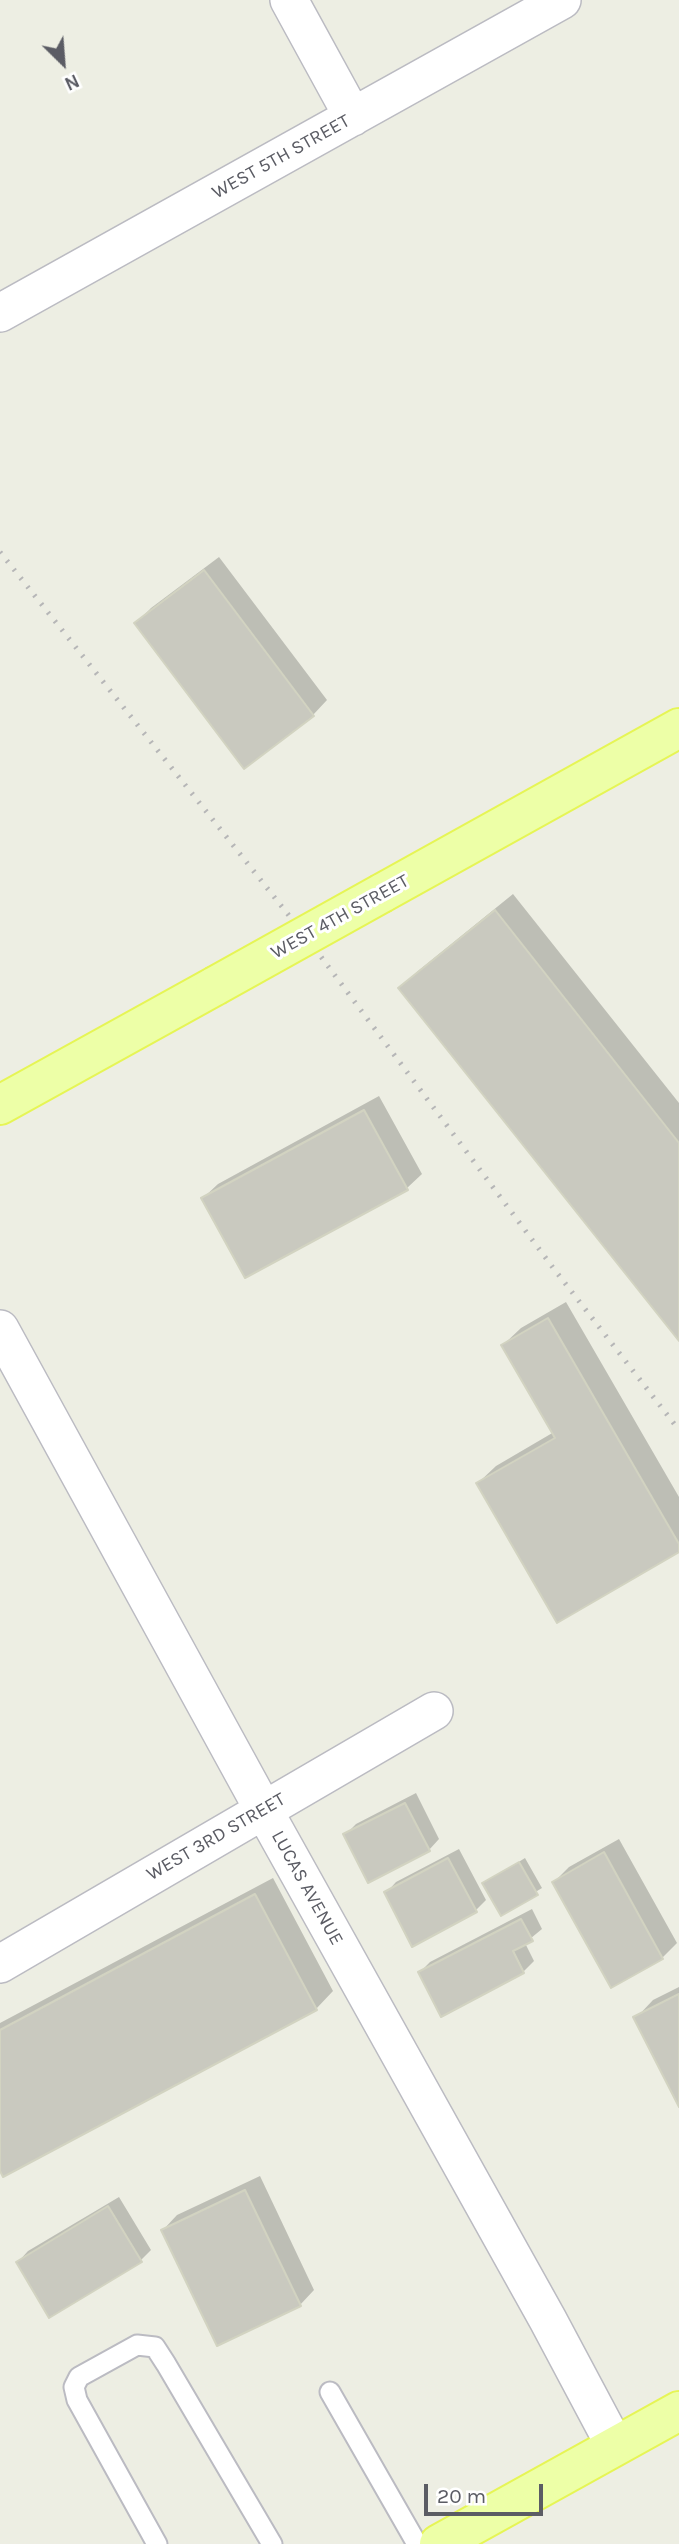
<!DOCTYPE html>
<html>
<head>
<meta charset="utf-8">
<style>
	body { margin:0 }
	#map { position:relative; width:679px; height:2544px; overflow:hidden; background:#edeee3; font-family:Karla,sans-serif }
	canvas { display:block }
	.north { position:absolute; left:28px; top:28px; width:70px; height:70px; -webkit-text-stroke:5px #fff; paint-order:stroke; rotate:155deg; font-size:19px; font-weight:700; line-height:28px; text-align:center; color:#5b5c64 }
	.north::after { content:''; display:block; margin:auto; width:24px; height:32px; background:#5b5c64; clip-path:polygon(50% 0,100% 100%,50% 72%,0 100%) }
	.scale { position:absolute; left:424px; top:2484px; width:119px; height:32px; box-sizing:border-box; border:4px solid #5b5c64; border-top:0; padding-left:9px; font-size:21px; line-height:24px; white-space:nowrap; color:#5b5c64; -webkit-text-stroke:5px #fff; paint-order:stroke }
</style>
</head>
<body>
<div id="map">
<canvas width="679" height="2544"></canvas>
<div class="north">N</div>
<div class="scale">20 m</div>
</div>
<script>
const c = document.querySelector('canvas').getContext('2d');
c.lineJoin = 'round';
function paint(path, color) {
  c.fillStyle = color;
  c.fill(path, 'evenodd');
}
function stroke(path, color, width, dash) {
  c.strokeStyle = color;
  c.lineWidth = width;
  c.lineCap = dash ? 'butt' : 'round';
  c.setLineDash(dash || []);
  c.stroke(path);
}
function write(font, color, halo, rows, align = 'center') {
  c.font = font + ' Karla,sans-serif';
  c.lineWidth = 6;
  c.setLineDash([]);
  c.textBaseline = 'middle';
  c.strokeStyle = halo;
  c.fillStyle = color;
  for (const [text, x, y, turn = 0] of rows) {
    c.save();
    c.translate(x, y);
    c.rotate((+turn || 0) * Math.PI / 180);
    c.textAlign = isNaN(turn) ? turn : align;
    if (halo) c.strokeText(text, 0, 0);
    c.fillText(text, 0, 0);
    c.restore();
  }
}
paint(new Path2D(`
	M219 557 327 700 313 715 136 623 151 608Z
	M513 894 679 1103V1339L400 988 418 971Z
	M379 1096 422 1174 407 1188 203 1198 218 1184Z
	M566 1302 679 1497V1550L478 1483 496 1466 554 1432 503 1345 521 1328Z
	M416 1793 439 1839 429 1850 345 1835 356 1824Z
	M619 1839 677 1943 662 1958 612 1985 554 1882 569 1867Z
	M459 1849 486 1900 475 1911 386 1893 396 1882Z
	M525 1858 542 1888 501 1913 485 1883Z
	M273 1878 333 1991 316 2009 0 2167V2023Z
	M532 1909 542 1929 525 1943 534 1961 523 1972 442 2014 420 1972 430 1962Z
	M679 1987V2104L636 2018 653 2000Z
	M260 2176 314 2290 300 2305 163 2230 177 2215Z
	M119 2197 151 2250 140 2261 18 2262 28 2251Z`), '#0003');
const building = new Path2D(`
	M204 570 314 716 244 769 134 623Z
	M495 910 679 1143V1341L398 988Z
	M364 1110 408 1190 245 1278 201 1198Z
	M548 1318 679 1544V1552L557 1623 476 1483 555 1438 501 1345Z
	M405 1803 430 1851 368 1883 343 1834Z
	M604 1852 663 1959 611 1988 552 1882Z
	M448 1858 477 1912 412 1947 384 1892Z
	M519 1862 538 1895 501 1916 482 1883Z
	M255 1894 317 2010 3 2177 0 2171V2030Z
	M521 1919 533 1941 513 1951 524 1973 441 2017 418 1972Z
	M679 1994V2107L633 2017Z
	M245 2190 301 2306 217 2346 161 2230Z
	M108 2206 142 2262 49 2318 16 2262Z`);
paint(building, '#c9c9bf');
stroke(building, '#d2d3c1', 2);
const service = new Path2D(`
	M330 2392 417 2544
	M157 2544 77 2400 74 2387 79 2377 137 2345 155 2347 166 2364 272 2544`);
const minor = new Path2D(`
	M289 0 353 117
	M0 313 562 0
	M0 1329 263 1809 548 2320 615 2446
	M0 1964 434 1711`);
const primary = new Path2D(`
	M382 893 679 728
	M0 1105 215 986
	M439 2544 679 2411`);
stroke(service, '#bbbbc2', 23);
stroke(minor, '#bbbbc2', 40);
stroke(primary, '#e6f555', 42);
stroke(service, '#fff', 19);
stroke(minor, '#fff', 37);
stroke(primary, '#edffa7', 38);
stroke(new Path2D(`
	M0 552 310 942 554 1269 679 1430`), '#b6b6b7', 5, [2, 9]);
const primaryBridge = new Path2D(`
	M215 986 382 893`);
stroke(primaryBridge, '#e6f555', 42, []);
stroke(primaryBridge, '#edffa7', 38);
write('19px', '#5b5c64', '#fff', [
	["WEST 5TH STREET",281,157,-29],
	["WEST 4TH STREET",340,917,-29],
	["WEST 3RD STREET",216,1837,-30],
	["LUCAS AVENUE",307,1888,61]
]);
</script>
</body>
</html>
